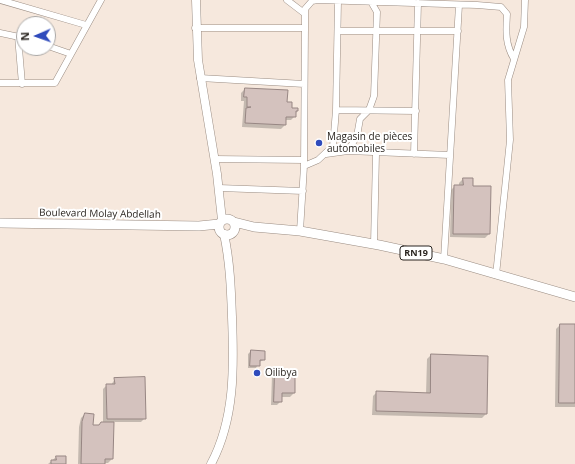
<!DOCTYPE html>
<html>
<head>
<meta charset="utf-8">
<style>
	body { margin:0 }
	#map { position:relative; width:575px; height:464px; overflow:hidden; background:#f6e8dd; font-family:"Open Sans",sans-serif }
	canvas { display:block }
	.north { position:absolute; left:16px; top:16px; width:40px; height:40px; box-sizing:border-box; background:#fff; border:1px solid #aaa8a6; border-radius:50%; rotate:268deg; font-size:11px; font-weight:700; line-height:16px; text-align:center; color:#2a2520 }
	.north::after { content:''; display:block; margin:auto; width:14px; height:18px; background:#2f4bbc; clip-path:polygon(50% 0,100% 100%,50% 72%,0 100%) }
</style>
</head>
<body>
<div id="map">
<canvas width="575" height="464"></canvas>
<div class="north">N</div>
</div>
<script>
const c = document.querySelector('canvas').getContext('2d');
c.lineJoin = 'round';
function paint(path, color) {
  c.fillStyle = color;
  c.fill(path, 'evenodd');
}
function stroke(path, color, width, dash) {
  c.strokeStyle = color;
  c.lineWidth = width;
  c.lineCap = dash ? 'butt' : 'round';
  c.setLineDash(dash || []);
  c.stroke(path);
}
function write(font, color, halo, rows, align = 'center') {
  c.font = font + ' "Open Sans",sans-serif';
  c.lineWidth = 4;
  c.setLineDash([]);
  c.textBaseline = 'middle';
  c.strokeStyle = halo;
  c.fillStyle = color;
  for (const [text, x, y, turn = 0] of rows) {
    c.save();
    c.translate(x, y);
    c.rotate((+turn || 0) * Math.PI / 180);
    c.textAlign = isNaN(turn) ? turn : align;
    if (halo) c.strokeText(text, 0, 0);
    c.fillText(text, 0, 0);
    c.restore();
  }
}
paint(new Path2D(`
	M245 89 286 103 290 109 297 111 295 116 291 120H285V125L281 129 242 127 244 101H241V93Z
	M463 179 472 187 489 234 485 238 450 237 451 190 455 186H459V183Z
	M560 325H575V407H555L556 329Z
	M251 351 264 360 259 362 256 368H248V354Z
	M431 355 486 414 482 418 372 415 373 396 377 392 426 394 427 359Z
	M276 371 294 393 290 397H281V401L277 405H271L272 375Z
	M115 379 145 418 141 422H113L112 459 108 463 78 464 79 427 81 418 85 414 92 426H99L103 423V389L107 385H111Z
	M56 457 65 464H48Z`), '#0003');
const building = new Path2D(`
	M245 88 288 90 287 102H292V108H298V111H296V117H286V125L245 123 246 108 251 107H247V97H244Z
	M463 178H473V186H491L490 234H453L454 185H463Z
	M560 324H575V403H559Z
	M251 350 265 351V360H260V366H250Z
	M431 354 488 356 487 414 376 411V391L430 393Z
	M275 370 295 371V393H282V402H274Z
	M145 377 146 419H107L106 384H115L114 378Z
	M85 413 94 414 93 425H99L101 422H114L113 459H105V464H81L82 422Z
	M56 456H66V464H51V460H56Z`);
paint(building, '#d4c2be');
stroke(building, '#978683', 1);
const minor = new Path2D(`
	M0 0 86 25
	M287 0 304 13
	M195 28H305L304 166 300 231
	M305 28V9L312 1 318 0 477 5 501 7 507 14C506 31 505 44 514 59
	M338 31H458
	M0 33 24 38
	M18 36 22 84
	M48 46 71 54
	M200 78 304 84
	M0 83H55L101 0
	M336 110 416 111
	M348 151 357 136 360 119 369 110 374 96 377 12 370 0
	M326 154 348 151 450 155
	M414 154 418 3
	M214 159 304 160
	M304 166 318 160 333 146 336 110 338 1
	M219 188 303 191
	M374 244 376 154
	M444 259 459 5
	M496 275 510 140 508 80 524 27 525 0`);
const secondary = new Path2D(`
	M196 0 198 60 217 174 222 220
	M211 464C235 419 234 367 232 317 231 289 230 262 224 234`);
const primary = new Path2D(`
	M219 227a8 8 0 1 1 16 0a8 8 0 1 1-16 0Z
	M234 222 254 227 300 231 379 245 444 259 575 297
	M0 223 199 226 219 224`);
stroke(minor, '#9a8c82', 7);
stroke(secondary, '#9a8c82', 9);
stroke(primary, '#9a8c82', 10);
stroke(minor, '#fff', 6);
stroke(secondary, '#fff', 8);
stroke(primary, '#fff', 9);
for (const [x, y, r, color] of [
	[319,143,4,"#2f4bbc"],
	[257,373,4,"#2f4bbc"]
]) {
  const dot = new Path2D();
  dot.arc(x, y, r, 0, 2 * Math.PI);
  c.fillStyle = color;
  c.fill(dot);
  stroke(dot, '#fff', 1.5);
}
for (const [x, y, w] of [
	[416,253,32]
]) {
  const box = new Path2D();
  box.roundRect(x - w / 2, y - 7, w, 14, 3);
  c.fillStyle = '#fff';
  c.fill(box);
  stroke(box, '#2a2520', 1);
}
write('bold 9px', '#2a2520', null, [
	["RN19",416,253]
]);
write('10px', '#2a2520', '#fff', [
	["Magasin de pièces",327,137],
	["automobiles",327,149],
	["Oilibya",265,373]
], 'left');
write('10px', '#2a2520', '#fff', [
	["Boulevard Molay Abdellah",100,214,1]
]);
</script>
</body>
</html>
